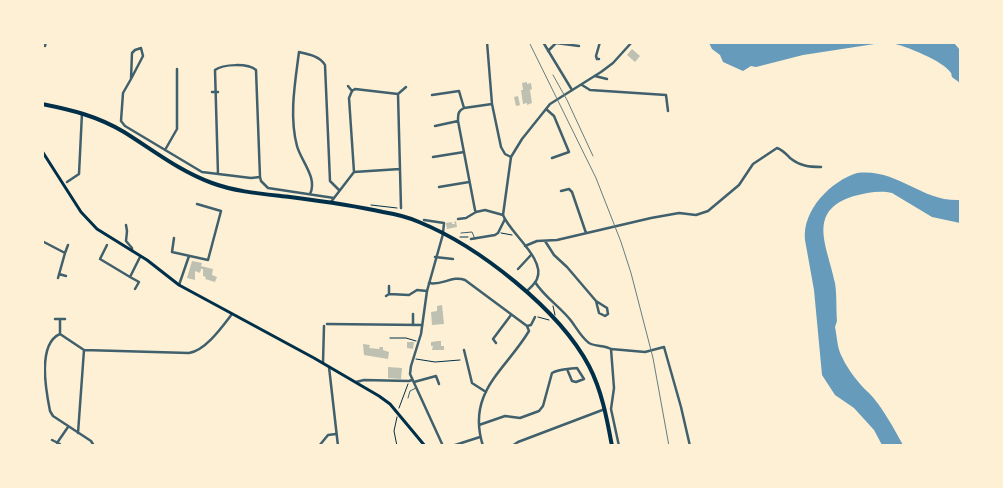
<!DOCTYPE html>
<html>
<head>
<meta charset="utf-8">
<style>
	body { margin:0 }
	#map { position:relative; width:1003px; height:488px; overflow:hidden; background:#fdf0d5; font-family:"Work Sans",sans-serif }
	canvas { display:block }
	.frame { position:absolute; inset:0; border:44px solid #fdf0d5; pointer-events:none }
</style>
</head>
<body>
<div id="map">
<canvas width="1003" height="488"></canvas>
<div class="frame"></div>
</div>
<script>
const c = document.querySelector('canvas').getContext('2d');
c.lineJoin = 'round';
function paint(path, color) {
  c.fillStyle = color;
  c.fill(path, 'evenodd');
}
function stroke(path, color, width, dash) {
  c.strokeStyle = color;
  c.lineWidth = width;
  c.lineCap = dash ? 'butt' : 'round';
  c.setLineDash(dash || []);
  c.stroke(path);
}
paint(new Path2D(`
	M734 42 745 44 757 42 881 43 803 55 756 67 751 66 743 71 723 62 720 55 712 49 709 43Z
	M892 43H954L960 50V84C958 80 955 80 952 77 951 75 952 74 951 73 944 61 905 46 892 43Z
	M857 173C898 168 921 202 960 200V223L932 217 892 193C880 190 866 193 854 196 805 211 828 247 835 283 837 295 836 309 837 321L835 327C837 336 837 348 842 357 848 370 859 384 869 393 881 405 895 430 903 445H882L874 430 854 408 835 395 822 375 814 290 805 240C802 210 831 181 857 173Z`), '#669bbc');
paint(new Path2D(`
	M632 49 640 56 635 62 627 55Z
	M527 82V84L531 83 532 89 530 90 532 103 527 105V103L523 104 521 90H523L522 83Z
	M518 96 520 105 516 106 514 97Z
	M456 221 457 227 447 229 446 223 452 222V224H455L454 222Z
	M192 261 202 263 201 266 213 269 212 275 217 277 215 282 205 279 206 277 203 276V269H201L200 273 195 271V280L187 278Z
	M442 305 444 324 432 325 431 312 437 311V306Z
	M438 341H441V346H444V350H432L433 346H431V342Z
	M407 342H414L413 349 407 348Z
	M363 344 370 345 369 348 379 349 380 347H383V350L389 352 388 359 364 355Z
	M388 367 402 368 401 379 388 378Z`), '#bec0b2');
stroke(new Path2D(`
	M371 205 397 208
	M501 233 512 235
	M460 237H468
	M553 306 555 315
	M538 317 549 320
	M390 338H406L416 341
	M416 359 435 362 460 360
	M399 408 408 384
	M397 417 394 431 397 446`), '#003049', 1);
stroke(new Path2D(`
	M461 233 472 232 475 239
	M408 398 410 391 416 388`), '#3f606c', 1);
stroke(new Path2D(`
	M487 42 492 104 501 147 505 154 511 157
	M543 42 572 90
	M45 46 46 42
	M548 51 556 43 579 46
	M599 59H597L596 56 600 42
	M595 76 607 79
	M131 79 143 56 141 48 135 50 132 53 131 79 123 93 121 121 125 126 202 172 251 178 260 177 261 181 268 188 334 198 331 202
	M582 85 590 90 666 95 668 111
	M352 91 355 89 398 94
	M212 92H218
	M432 95 459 91 464 108
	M492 104 464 108C458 111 458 114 458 121L475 210 476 212 485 210 503 215
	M546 109 554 116 569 152 552 158
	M435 126 458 121
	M165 150 177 129V69
	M433 157 464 152
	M354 172 400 169
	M218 174 215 70C223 64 248 63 256 70L260 177
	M67 182 79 174 82 113
	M439 187 469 182
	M561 191 569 189 572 192 586 233
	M310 194C318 178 301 161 297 146 289 116 295 83 299 52 308 54 320 56 325 65L330 181 339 190
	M334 198 354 172 349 98 352 91 348 86
	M401 208 398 94 406 87
	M458 219 466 218 476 212
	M424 220 444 223 443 233
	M126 225 127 231 126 241 132 248V251
	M174 238 172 252 208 260 221 211 197 204
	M471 239 495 235 498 233 505 219
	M42 241 65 253 68 245
	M545 241 554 255 567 267 596 301 599 313 605 316 608 314 607 308 596 301
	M107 245 100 259 130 277
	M525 246 537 241 557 240 651 218 679 213 696 215 708 211 739 185 753 164 777 148C783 150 786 154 790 158 800 166 809 167 821 167
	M435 257 453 259
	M518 269 531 255
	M59 274 66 276
	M58 278 65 253
	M535 282C545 298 561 307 572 322 577 329 582 338 589 343 596 347 604 345 611 349L614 388 611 409 619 446
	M429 283C442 286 452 275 465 280L527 326
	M179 285 189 256
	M135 289 139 282 130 277 140 257
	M389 294 409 295 417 290 427 291
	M386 296 389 294V286
	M413 314V325
	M55 319H65
	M327 324 422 325
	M527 326 531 325 535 317
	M60 334V319
	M496 343 493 339 511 315
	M611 349 645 352 664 347 681 407 690 446
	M464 350 472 383 486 392
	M323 363 324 326
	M356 382 364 380 409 381 412 380
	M414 382 436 376 439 384
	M479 425 505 416 520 418 539 411 543 406 552 373C559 369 569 369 577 368L584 379 576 382 572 381 567 369
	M78 433 84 350
	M52 440 60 444
	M57 443 68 427
	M94 446 91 441 53 416 50 411C46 391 37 344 60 334L84 350 189 353C206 350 222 327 232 314
	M319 446 328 435 336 434
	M452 446 480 437
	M483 446C466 392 505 371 529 331L527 326
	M512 446 518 442 605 409`), '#3f606c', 2.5);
stroke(new Path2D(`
	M443 234 427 291 421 334 411 366 410 374 443 446
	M527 291C530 288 535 284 537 279 546 259 509 232 503 215L511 157 522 139 550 104 601 72 613 63 632 42
	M329 367 338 446`), '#3f606c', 2.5);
stroke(new Path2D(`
	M42 151 81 212 97 229 147 260 179 285 314 358 379 396 390 404 425 446`), '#003049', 3);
stroke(new Path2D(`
	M42 104C72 110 97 116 124 132 153 150 179 171 212 183 236 192 264 194 290 197 321 201 352 205 383 212 395 214 408 217 419 222 478 246 559 309 589 366 602 391 607 419 612 446`), '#003049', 4);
stroke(new Path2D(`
	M529 42 596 178 621 242 631 273 653 358 669 446
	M553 75 567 100 593 156`), '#657d81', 1);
</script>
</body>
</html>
